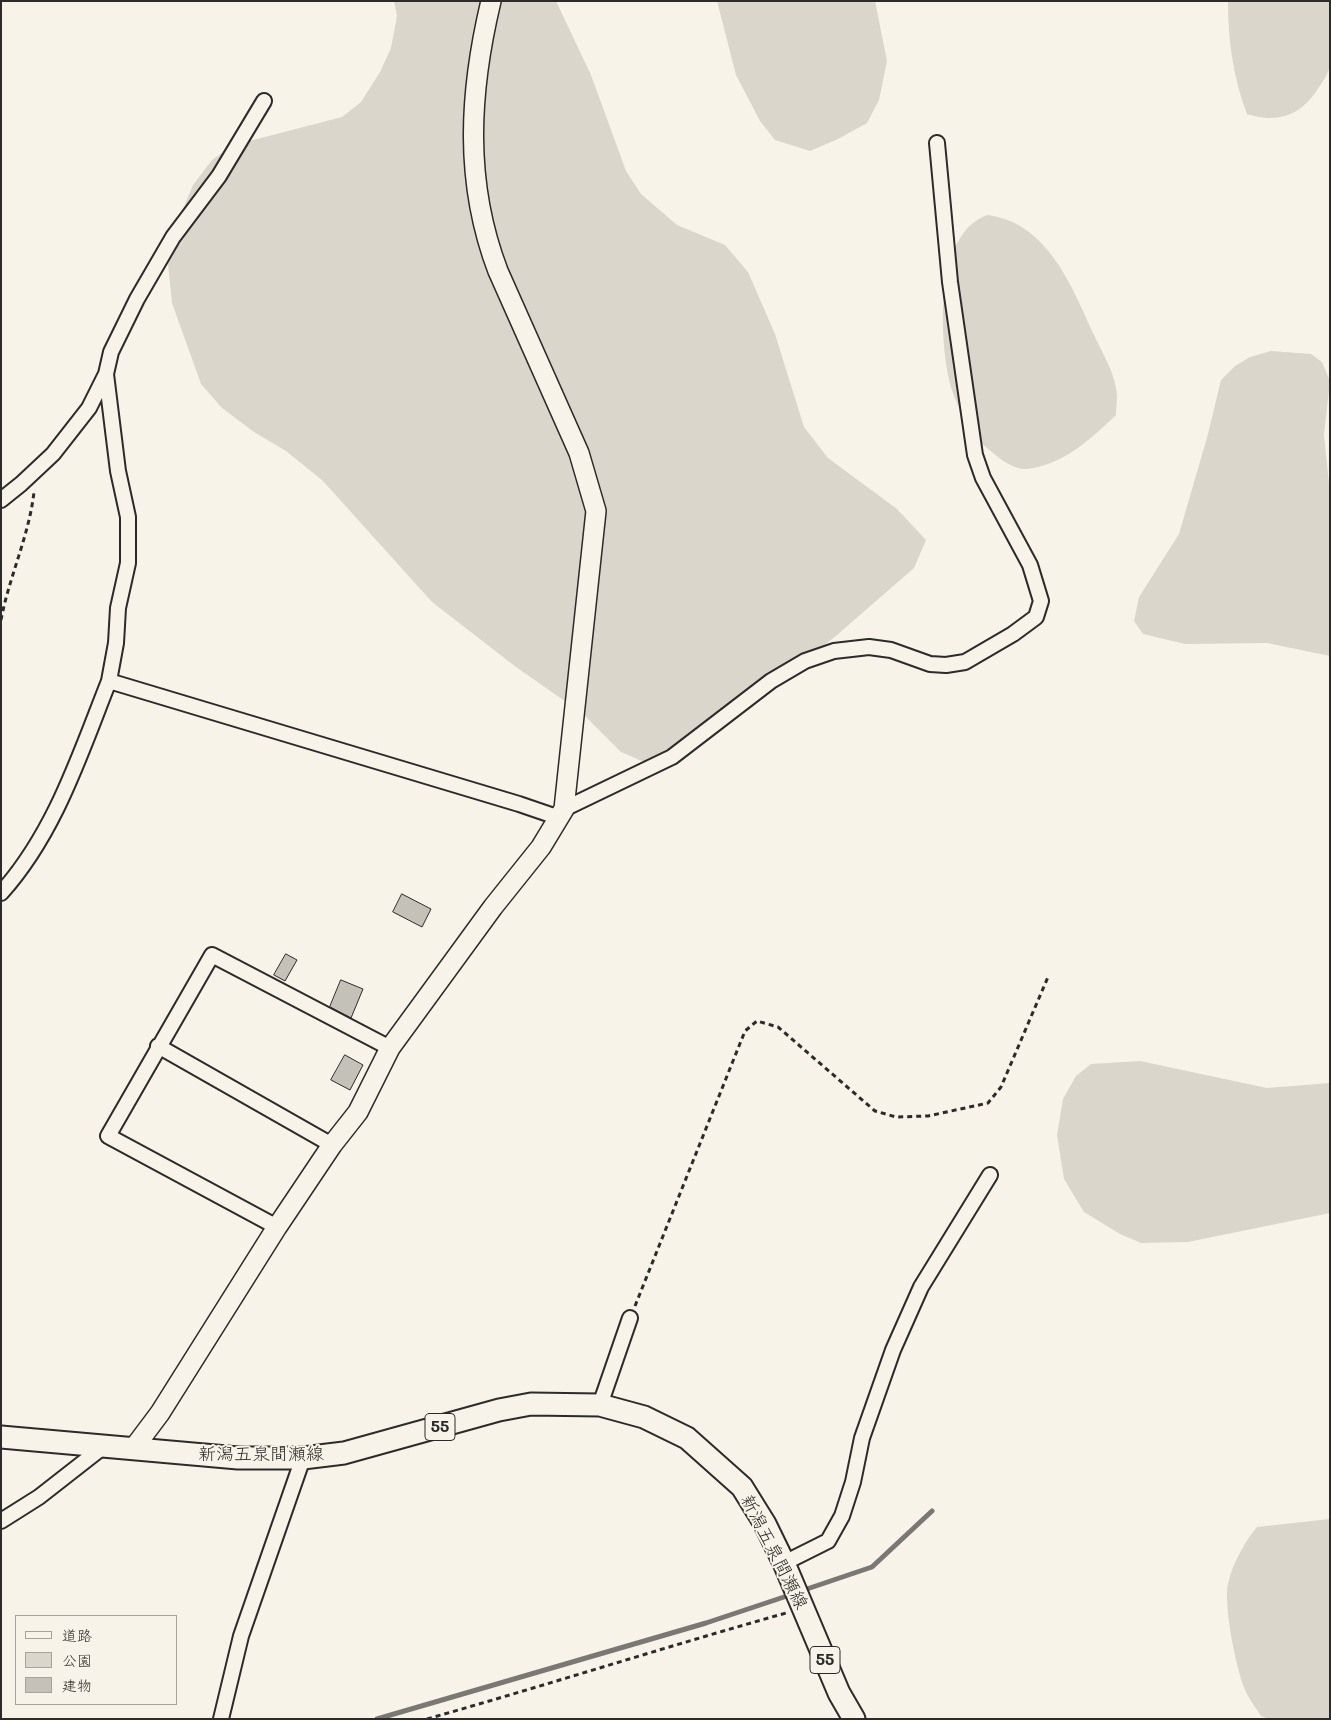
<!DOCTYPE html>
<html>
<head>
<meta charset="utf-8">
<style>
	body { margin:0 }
	#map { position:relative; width:1331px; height:1720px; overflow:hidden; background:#f7f3e8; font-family:Mali,"Klee One",sans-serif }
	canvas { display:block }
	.frame { position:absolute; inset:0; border:2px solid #2b2b2b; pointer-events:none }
	.legend { position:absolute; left:15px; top:1615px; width:162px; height:90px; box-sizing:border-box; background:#f7f3e8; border:1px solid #a5a39c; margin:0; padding:6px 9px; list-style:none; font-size:15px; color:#2b2b2b }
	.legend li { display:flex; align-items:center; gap:10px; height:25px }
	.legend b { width:25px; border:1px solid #a5a39c }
</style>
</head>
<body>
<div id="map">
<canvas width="1331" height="1720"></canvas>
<div class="frame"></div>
<ul class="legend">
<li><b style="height:6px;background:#f7f3e8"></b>道路</li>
<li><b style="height:14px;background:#dad6cc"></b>公園</li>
<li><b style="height:14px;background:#c4c1b9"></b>建物</li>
</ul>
</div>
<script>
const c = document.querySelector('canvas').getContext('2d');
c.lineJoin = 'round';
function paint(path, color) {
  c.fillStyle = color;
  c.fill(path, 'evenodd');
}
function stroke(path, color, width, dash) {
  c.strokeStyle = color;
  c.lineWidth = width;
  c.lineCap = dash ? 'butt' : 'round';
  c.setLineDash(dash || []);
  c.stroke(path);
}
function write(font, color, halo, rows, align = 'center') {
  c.font = font + ' Mali,"Klee One",sans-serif';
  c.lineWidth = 4;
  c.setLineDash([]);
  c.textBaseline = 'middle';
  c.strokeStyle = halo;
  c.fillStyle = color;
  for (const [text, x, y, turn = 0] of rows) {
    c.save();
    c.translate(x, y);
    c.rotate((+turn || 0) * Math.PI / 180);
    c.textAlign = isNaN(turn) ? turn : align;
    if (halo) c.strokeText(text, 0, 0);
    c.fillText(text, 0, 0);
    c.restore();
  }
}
paint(new Path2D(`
	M394 1H556L591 75 626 171 641 194 677 225 725 245 748 272 775 334 804 427 828 458 897 509 926 540 914 568 837 635 686 756 644 762 621 752 582 713 516 667 432 602 323 481 286 451 254 432 222 408 201 384 172 303 168 264 180 216 193 185 212 160 234 145 342 117 361 102 380 72 391 48 397 16Z
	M717 1H875L887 61 879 100 867 123 838 139 810 151 775 140 760 121 736 75Z
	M1228 1H1330C1330 19 1331 50 1330 67 1328 73 1323 82 1319 87 1302 115 1279 124 1247 114 1233 77 1228 40 1228 1Z
	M988 215C1048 223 1072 287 1094 335 1102 352 1113 370 1116 388 1118 396 1116 407 1116 415 1091 439 1063 465 1027 469 1015 470 1001 460 993 453 988 448 981 444 976 438 969 430 954 399 951 387 939 343 933 232 988 215Z
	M1271 351 1311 354 1322 362 1330 381 1324 435 1330 494V656L1267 643 1185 644 1143 634 1134 621 1139 597 1179 534 1208 434 1221 380 1235 366 1250 357Z
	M1140 1061 1267 1088 1330 1083V1213L1188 1242 1141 1243 1120 1234 1084 1212 1064 1179 1057 1135 1063 1099 1076 1076 1091 1064Z
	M1330 1519V1719H1269L1261 1716C1256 1708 1249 1699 1245 1690 1236 1668 1226 1616 1227 1592 1228 1572 1244 1542 1257 1527Z`), '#dad6cc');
stroke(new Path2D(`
	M801 1591 872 1567 932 1511
	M377 1719 706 1623 793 1594`), '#7a7874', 5);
const building = new Path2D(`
	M402 894 431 909 422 927 393 912Z
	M286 954 297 960 285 981 274 975Z
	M341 980 363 989 351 1018 330 1007Z
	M345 1055 363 1065 350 1090 331 1080Z`);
paint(building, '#c4c1b9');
stroke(building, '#2b2b2b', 1);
const street = new Path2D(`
	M106 374 118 471 128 517V563L118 608 116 643 109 681 519 804 557 817
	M1 500 21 484 53 454 89 408 106 374 111 352 137 299 173 237 219 176 264 101
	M564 809 672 757 771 681 805 661 834 651 869 647 891 650 930 664 946 665 965 662 1013 634 1036 617 1041 601 1030 565 983 478 975 455 950 282 937 143
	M1 893C55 833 80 754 109 681
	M158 1046 332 1145
	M277 1227 108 1136 212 955 390 1048
	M600 1405 630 1318
	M1 1521 39 1497 103 1447
	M784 1563 828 1541 842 1516 853 1482 862 1438 893 1350 921 1287 990 1175
	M221 1719 241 1636 303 1458`);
const secondary = new Path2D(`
	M133 1449 160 1413 277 1227 332 1145 358 1112 390 1048 493 907 541 847 564 809 596 511 579 453 498 271C464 182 469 93 491 1`);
const primary = new Path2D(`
	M1 1437 238 1458H303L344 1453 499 1410 531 1404 600 1405 644 1417 687 1438 742 1487 765 1524 784 1563 839 1693 854 1719`);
stroke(street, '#2b2b2b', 18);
stroke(secondary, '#2b2b2b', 22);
stroke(primary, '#2b2b2b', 25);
stroke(new Path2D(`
	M1 620C9 577 29 536 34 492
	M635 1306 745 1031 757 1021 778 1027 875 1111 896 1117 928 1116 988 1103 1001 1087 1048 977
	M427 1719C547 1685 665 1647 786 1613`), '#2b2b2b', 3, [5, 4]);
stroke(street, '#f7f3e8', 14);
stroke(secondary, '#f7f3e8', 19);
stroke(primary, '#f7f3e8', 21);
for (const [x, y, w] of [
	[440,1427,30],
	[825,1660,30]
]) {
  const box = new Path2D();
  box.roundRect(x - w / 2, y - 13.5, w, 27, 4);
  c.fillStyle = '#f7f3e8';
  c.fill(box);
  stroke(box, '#2b2b2b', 1);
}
write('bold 16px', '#2b2b2b', null, [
	["55",440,1427],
	["55",825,1660]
]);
write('18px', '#2b2b2b', '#f7f3e8', [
	["新潟五泉間瀬線",261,1454],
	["新潟五泉間瀬線",774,1552,63]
]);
</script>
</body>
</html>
